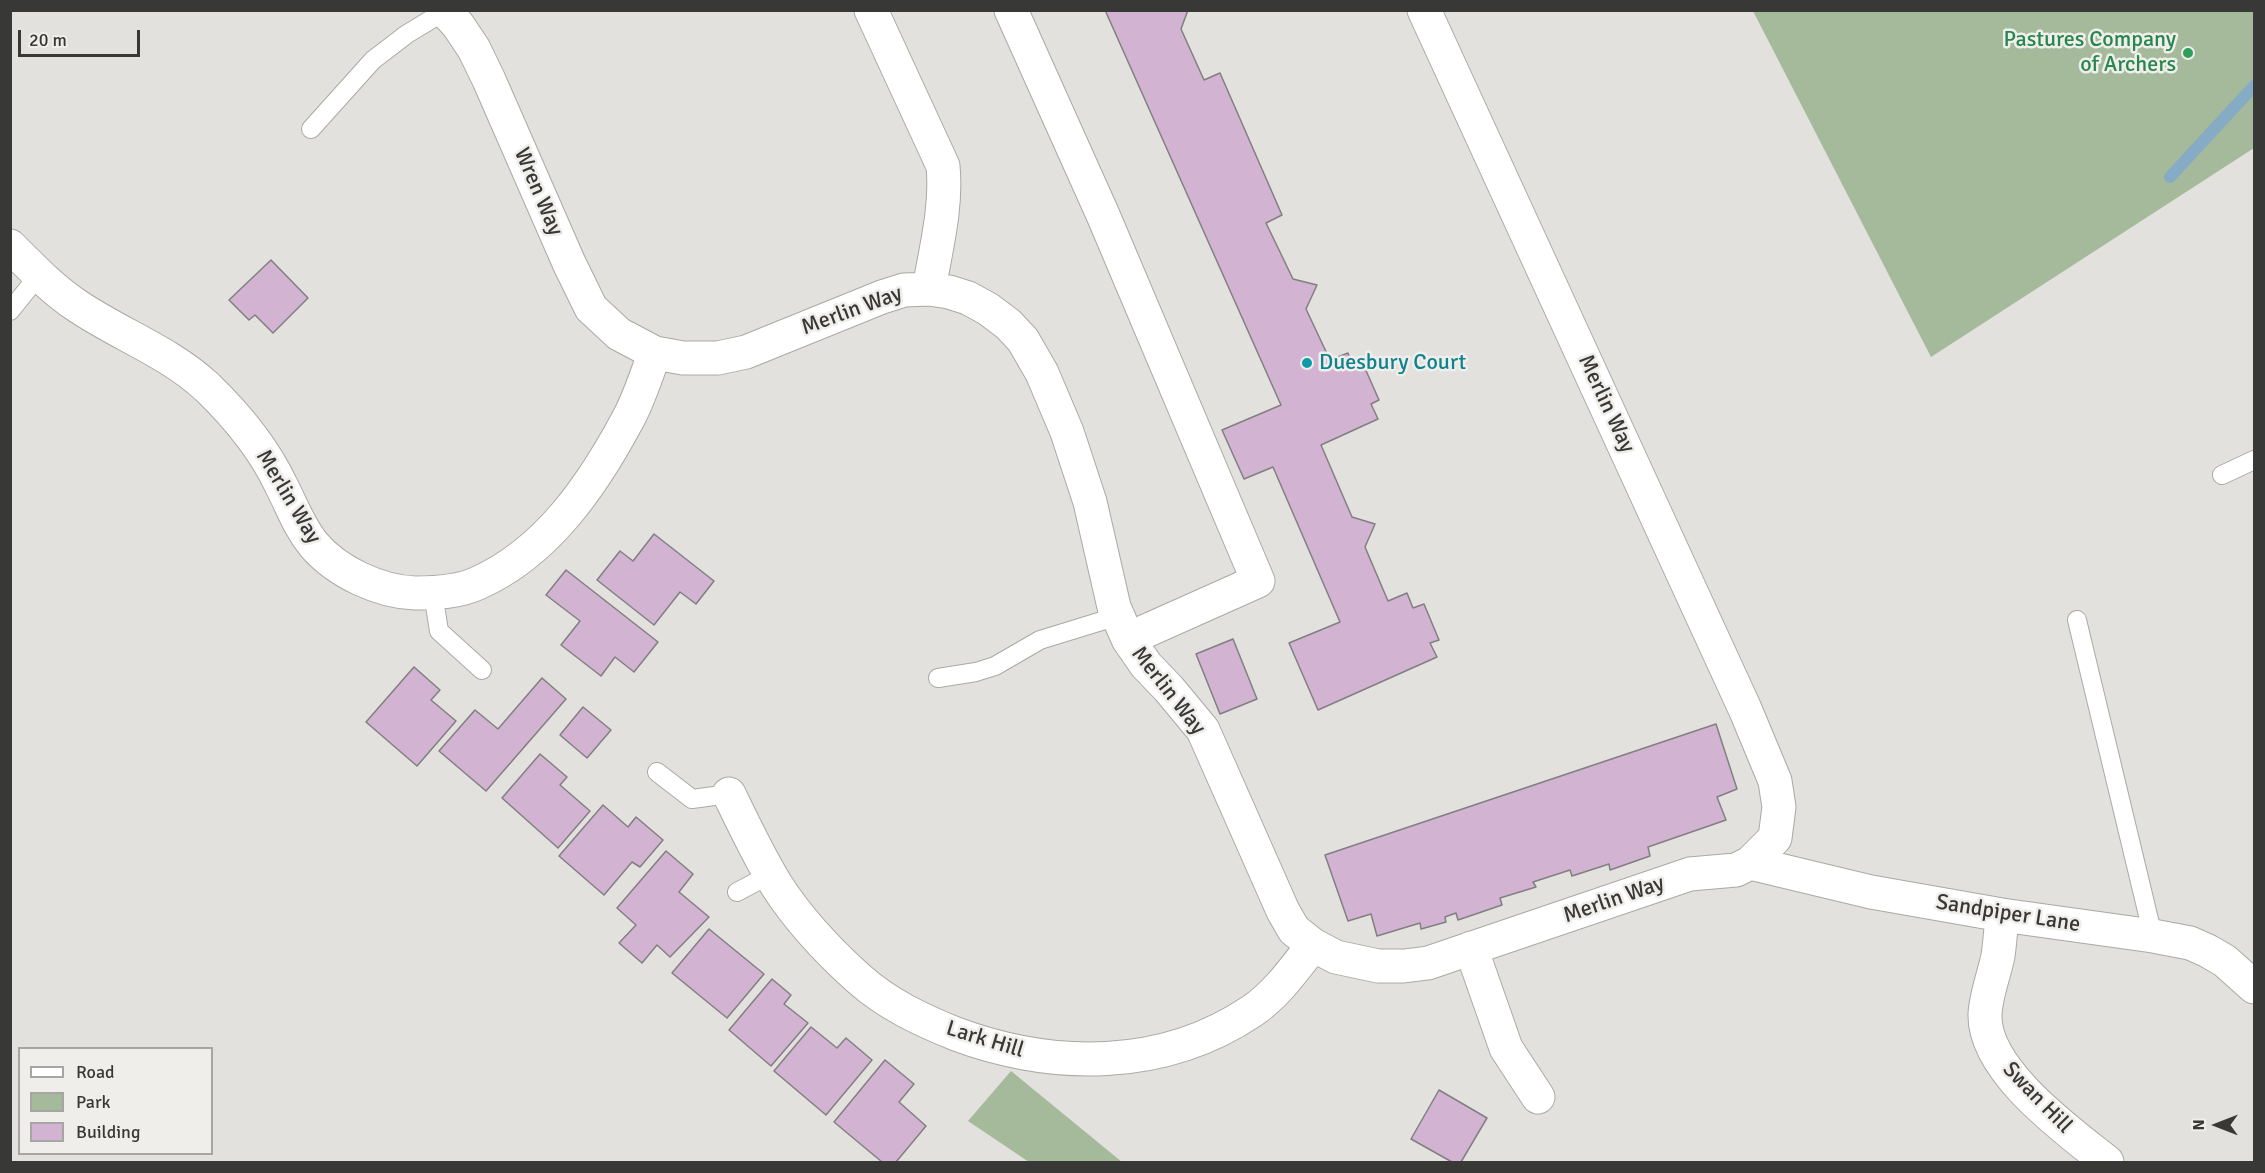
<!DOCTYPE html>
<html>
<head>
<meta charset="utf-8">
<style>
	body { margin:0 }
	#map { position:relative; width:2265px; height:1173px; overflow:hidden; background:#e2e1dd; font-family:Signika,sans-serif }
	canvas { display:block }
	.frame { position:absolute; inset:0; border:12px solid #383837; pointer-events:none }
	.legend { position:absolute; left:18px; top:1047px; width:195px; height:108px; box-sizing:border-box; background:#efeeeb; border:2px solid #a6a5a3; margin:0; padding:8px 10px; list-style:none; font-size:18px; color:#383837 }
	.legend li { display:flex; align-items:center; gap:12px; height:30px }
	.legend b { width:30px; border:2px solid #a6a5a3 }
	.north { position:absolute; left:2187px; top:1095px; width:60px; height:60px; -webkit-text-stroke:4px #efeeeb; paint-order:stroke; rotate:270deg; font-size:16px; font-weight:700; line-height:24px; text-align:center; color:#383837 }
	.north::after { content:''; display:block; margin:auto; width:21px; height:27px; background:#383837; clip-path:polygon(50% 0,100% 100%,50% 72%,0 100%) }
	.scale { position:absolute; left:18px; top:30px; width:122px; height:27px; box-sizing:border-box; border:3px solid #383837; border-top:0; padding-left:8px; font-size:18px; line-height:21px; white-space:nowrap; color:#383837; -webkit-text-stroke:4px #efeeeb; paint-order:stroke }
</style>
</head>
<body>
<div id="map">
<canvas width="2265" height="1173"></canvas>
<div class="frame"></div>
<ul class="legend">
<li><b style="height:8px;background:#fff"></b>Road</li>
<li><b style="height:16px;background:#a4ba9b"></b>Park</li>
<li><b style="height:16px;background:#d2b3d1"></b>Building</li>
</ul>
<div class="north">N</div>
<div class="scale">20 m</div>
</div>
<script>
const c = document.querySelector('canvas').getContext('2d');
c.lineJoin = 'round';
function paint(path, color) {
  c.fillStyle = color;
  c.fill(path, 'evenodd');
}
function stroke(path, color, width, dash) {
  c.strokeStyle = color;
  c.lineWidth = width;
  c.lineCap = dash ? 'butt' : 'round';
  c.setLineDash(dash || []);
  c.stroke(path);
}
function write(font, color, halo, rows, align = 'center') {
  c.font = font + ' Signika,sans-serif';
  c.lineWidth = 5;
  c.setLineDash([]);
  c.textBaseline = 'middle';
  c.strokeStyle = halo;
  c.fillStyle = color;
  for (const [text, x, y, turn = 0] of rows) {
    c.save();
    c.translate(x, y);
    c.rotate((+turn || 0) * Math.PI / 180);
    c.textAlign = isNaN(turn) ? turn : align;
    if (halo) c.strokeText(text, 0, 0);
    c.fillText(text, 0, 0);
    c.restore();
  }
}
paint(new Path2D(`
	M1753 11H2254V148L1931 357Z
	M1011 1071 1122 1162H1029L968 1121Z`), '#a4ba9b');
stroke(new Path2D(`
	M2170 177 2254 86`), '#86abc4', 12);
const building = new Path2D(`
	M1105 10H1188L1181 29 1204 80 1220 73 1282 215 1266 223 1293 279 1317 285 1306 309 1330 360 1348 353 1354 370 1364 366 1379 400 1371 404 1378 419 1321 445 1352 517 1375 524 1365 547 1388 601 1407 593 1413 608 1424 604 1439 640 1430 643 1437 657 1318 710 1289 643 1340 622 1273 467 1244 479 1222 430 1281 405Z
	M271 260 308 298 273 333 255 315 249 320 229 300Z
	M654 534 714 581 696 604 680 592 654 625 597 580 620 551 633 561Z
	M566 570 658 642 634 672 615 657 601 676 561 645 580 621 546 595Z
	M1233 639 1257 699 1220 714 1196 654Z
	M414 667 440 690 431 700 456 721 417 766 366 722Z
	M542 678 566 699 486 791 439 751 475 710 498 729Z
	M583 707 611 730 587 758 560 735Z
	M1716 724 1737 789 1717 797 1726 820 1648 847 1650 856 1610 870 1609 864 1572 876 1570 870 1533 882 1536 887 1500 898 1502 905 1458 920 1456 913 1445 917 1446 922 1421 929 1420 923 1377 936 1371 914 1348 921 1325 855Z
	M540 754 567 777 560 785 590 811 558 848 502 798Z
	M603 805 628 827 636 817 663 840 640 867 632 862 604 895 559 856Z
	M666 851 693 874 679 892 709 917 670 957 657 945 642 963 619 943 636 925 617 908Z
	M709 929 764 974 727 1018 672 973Z
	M772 979 791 995 784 1004 808 1023 771 1066 729 1030Z
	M811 1027 837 1048 846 1038 872 1060 826 1115 774 1071Z
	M885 1060 914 1084 899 1102 926 1126 896 1162H882L834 1122Z
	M1439 1090 1487 1118 1461 1162H1452L1411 1139Z`);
paint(building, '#d2b3d1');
stroke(building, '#817f81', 1.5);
const lane = new Path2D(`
	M311 129 373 60 407 34 445 11
	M10 311 39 275
	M2222 475 2254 460
	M433 593 439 631 482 670
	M2077 620 2153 936
	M938 678 976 672 995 666 1040 640 1118 616
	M657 772 692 799 729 794
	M737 892 771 874`);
const street = new Path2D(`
	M444 10 458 25 474 49 489 80 569 263 591 308 619 334 655 353 683 358H718L746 352 882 297 904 290 929 289 949 292 968 298 988 309 1008 324 1023 340 1042 373 1067 432 1090 502 1114 607 1128 639 1146 665 1169 689 1203 730 1283 911 1294 930 1313 945 1336 957 1378 966H1404L1428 963 1690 874 1736 870 1750 863 1775 838 1779 807 1775 781 1745 709 1424 10
	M871 10 943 166C947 207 936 248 929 289
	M1011 10 1103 215 1258 581 1128 639
	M10 246C32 268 53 290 79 307 121 335 169 352 207 387 236 415 264 449 281 485 292 506 299 527 314 545 337 572 380 592 415 593 436 593 459 592 478 583 547 552 592 486 627 421 639 400 646 375 655 353
	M729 794C744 825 759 857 777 886 799 920 828 951 858 978 887 1004 921 1020 956 1034 1053 1070 1163 1071 1252 1011 1277 994 1295 968 1313 945
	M1750 863 1871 892 2002 915 2153 936 2190 943 2208 951 2225 961 2254 987
	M2002 915C2001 928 2000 942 1998 956 1994 975 1986 995 1985 1014 1983 1070 2067 1130 2107 1162
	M1471 948 1506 1048 1538 1097`);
stroke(lane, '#a9a9a5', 20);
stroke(street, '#a9a9a5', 35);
stroke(lane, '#fff', 18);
stroke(street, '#fff', 33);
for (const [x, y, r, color] of [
	[2188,53,6,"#2e9e5b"],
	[1307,363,6,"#0f9aa8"]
]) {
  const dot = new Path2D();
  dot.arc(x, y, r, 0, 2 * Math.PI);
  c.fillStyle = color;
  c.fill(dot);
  stroke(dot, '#efeeeb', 2);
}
write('22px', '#27864d', '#efeeeb', [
	["Pastures Company",2176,40],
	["of Archers",2176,65]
], 'right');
write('22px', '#383837', '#efeeeb', [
	["Wren Way",538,192,67],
	["Merlin Way",852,311,-20],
	["Merlin Way",1606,404,65],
	["Merlin Way",288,497,59],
	["Merlin Way",1168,691,52],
	["Merlin Way",1614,900,-19],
	["Sandpiper Lane",2008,914,9],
	["Lark Hill",985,1040,17],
	["Swan Hill",2037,1098,46]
]);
write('22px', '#0d838f', '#efeeeb', [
	["Duesbury Court",1319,363]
], 'left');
</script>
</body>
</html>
